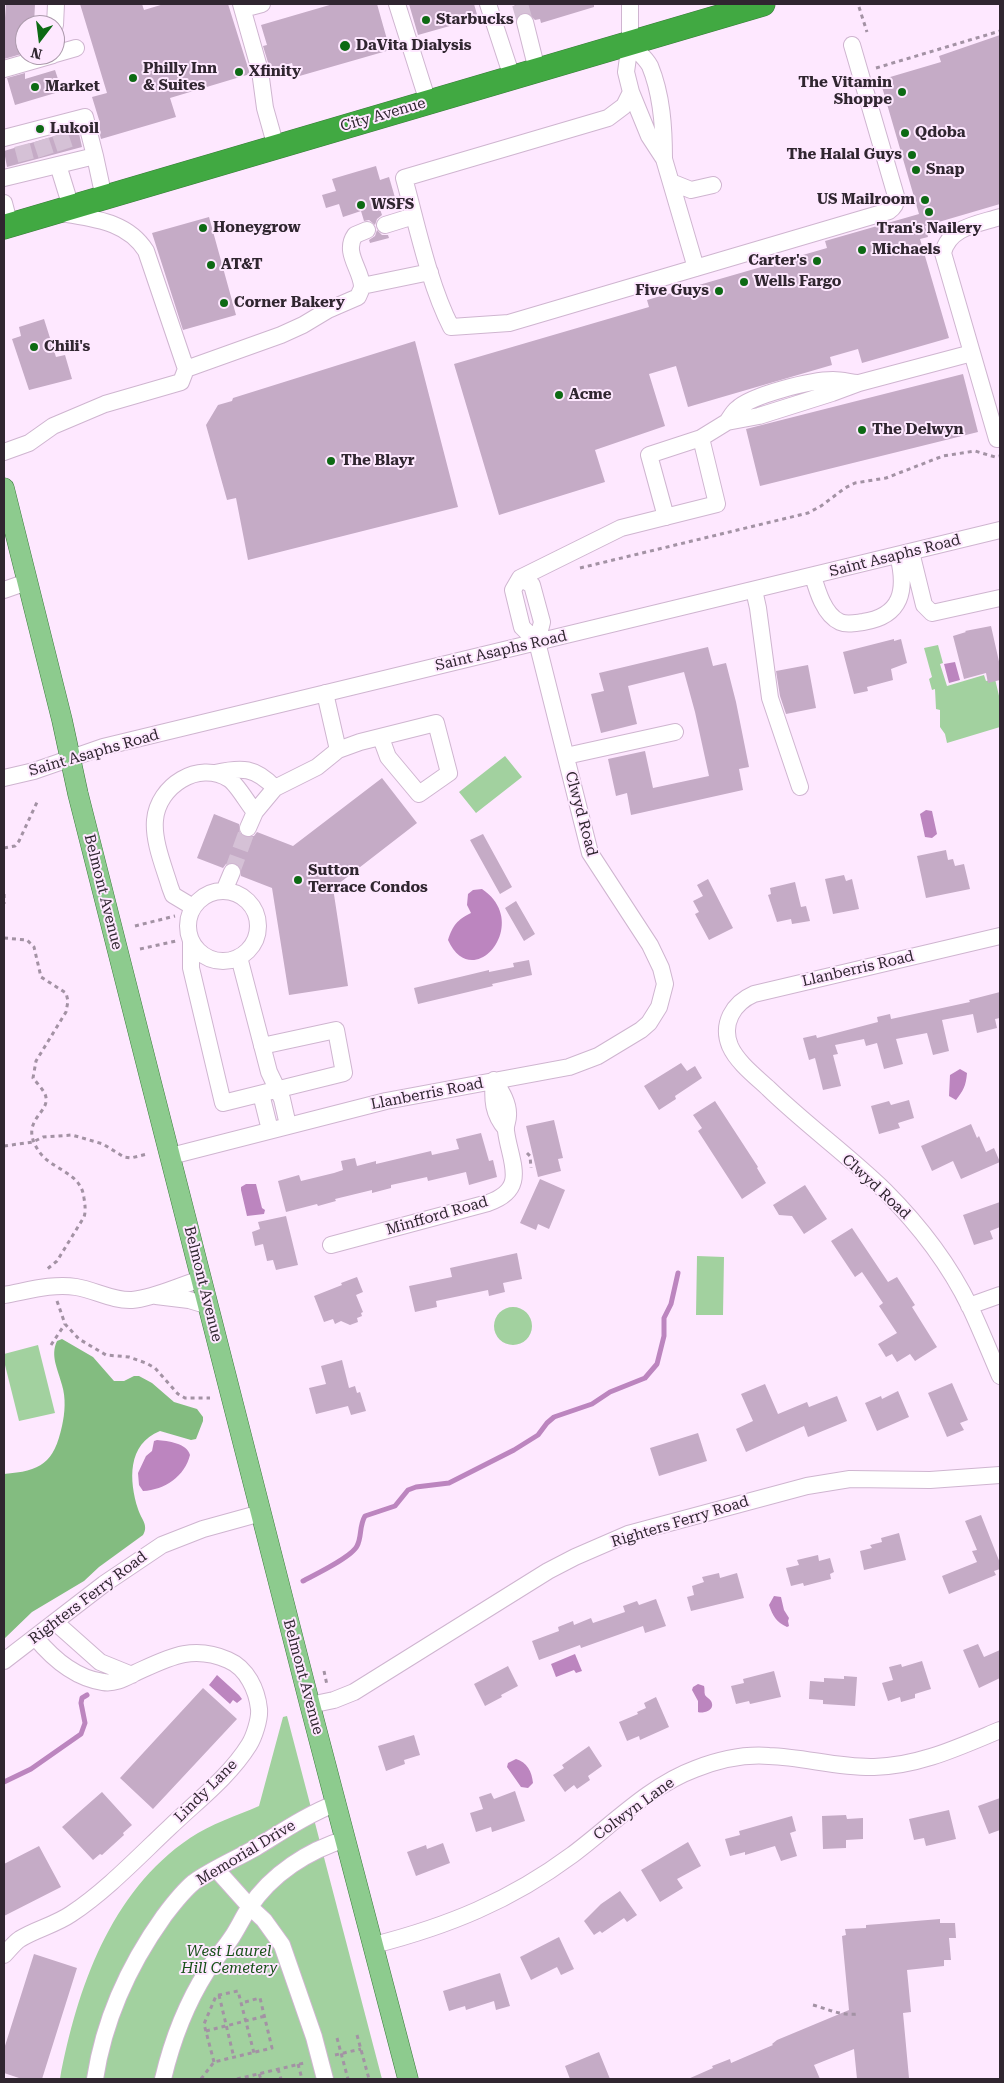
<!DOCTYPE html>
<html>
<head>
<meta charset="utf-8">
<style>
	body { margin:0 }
	#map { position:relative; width:1004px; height:2083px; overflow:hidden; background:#fee8ff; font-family:"Roboto Serif",serif }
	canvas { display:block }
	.frame { position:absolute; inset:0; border:5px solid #302630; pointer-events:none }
	.north { position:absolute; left:15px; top:15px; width:50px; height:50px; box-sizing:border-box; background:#fee8ff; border:1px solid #ac9aac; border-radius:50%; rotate:195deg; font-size:14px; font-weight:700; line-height:20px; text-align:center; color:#302630 }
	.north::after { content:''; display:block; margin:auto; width:18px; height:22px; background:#0d6a14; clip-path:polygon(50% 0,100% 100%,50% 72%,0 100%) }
</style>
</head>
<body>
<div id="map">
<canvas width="1004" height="2083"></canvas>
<div class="frame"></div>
<div class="north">N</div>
</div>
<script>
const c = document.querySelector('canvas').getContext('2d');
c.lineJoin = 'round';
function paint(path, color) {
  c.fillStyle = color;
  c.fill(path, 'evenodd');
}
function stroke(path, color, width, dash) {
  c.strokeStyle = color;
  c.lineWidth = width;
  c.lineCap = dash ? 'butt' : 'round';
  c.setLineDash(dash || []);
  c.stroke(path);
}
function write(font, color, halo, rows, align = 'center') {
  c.font = font + ' "Roboto Serif",serif';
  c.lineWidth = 4;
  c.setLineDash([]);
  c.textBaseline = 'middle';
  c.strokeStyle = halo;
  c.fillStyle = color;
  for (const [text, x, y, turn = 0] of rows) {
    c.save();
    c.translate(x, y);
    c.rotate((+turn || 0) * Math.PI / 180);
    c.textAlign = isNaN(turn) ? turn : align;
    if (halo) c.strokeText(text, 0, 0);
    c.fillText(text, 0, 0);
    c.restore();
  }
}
paint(new Path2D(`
	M938 645 943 663 940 664 947 686 984 675 986 681 995 679 1000 700V727L947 743 945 734 940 727V710L936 709 935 689 932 690 929 679 932 677 924 648Z
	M505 756 522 777 476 813 459 792Z
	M697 1256 724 1257 723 1315H696Z
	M494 1326a19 19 0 1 1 38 0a19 19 0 1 1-38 0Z
	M38 1345 55 1413 19 1421 4 1361V1354Z
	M287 1716 382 2079H60C77 1989 110 1892 190 1838 211 1824 236 1816 259 1806L283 1717Z`), '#a2d19f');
paint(new Path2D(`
	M62 1339 93 1357 114 1381H124L134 1376H139L152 1383 174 1402 197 1409 203 1417V1421L196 1439 191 1440 160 1431C127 1444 129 1481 138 1509 141 1519 149 1525 143 1535L99 1567 84 1581 32 1612 4 1639V1474C41 1471 54 1463 62 1426 65 1413 66 1398 62 1385 58 1369 50 1356 57 1341Z`), '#83bc80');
paint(new Path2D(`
	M955 662 960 680 949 683 944 664Z
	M926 810 932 811 937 834 932 838 925 837 920 814Z
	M482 889C533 923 473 995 448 940 453 925 457 920 471 913L467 905 468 894 473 890Z
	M960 1069 967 1073C966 1086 963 1091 956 1100L949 1096 950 1075Z
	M246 1184H256L262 1208 265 1210 264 1214 247 1216 241 1190V1187Z
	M157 1440C168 1441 187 1443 190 1455 185 1476 165 1490 143 1491L139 1485 138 1473 146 1456 152 1451 154 1441Z
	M774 1596 781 1597 784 1610 789 1618 788 1621 789 1626 787 1627C776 1622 773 1616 769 1605Z
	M575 1654 582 1671 576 1673 574 1670 556 1677 551 1664Z
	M217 1675 239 1695 242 1699 237 1703 233 1700 230 1704 209 1685Z
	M698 1684 704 1686C705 1689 704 1692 705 1695 706 1697 710 1699 711 1701 716 1710 704 1714 698 1712V1701L692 1690 693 1687Z
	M516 1759C527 1762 532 1772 533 1783L528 1788 521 1787 507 1767 508 1763Z`), '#bc85bf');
stroke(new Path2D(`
	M303 1581C314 1575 352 1557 357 1546 362 1537 359 1526 365 1516L395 1506 408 1490 416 1487 449 1483 514 1450 538 1435 547 1423 554 1417 592 1404 610 1392 645 1378 657 1364 664 1336V1318L671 1304 678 1273
	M4 1782 31 1769 81 1734 85 1723 81 1703 82 1698 87 1695`), '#bc85bf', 5);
paint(new Path2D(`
	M6 4H35L34 25H25V53L4 59V18H5Z
	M80 4H142L144 10 164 4H228L250 74 170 98 176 117 101 139 97 123H100L92 97 107 93Z
	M333 4H377L390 50 296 77 292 63 270 69 263 46 267 45 261 25Z
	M409 4H474L478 18 418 35Z
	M514 4H594V7L541 23 540 19 535 20 528 13 522 12 518 15Z
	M1000 35V204L925 226 928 237 920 239 949 338 862 363 858 349 830 357 832 365 688 407 676 366 649 374 665 426 595 450 605 482 499 515 454 364 649 307 647 300 827 248 825 241 919 214 880 80 941 62 939 56Z
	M55 70 62 91 15 105 7 78 25 73V79Z
	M78 129 82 147 7 167 4 151Z
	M376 166 380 180 389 177 396 201 379 206 382 215 377 219 375 225 369 220 364 221 361 211 343 217 339 204 326 208 322 195 336 191 332 179Z
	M209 217 236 315 183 330 152 233Z
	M377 230 382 235H388L389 238 370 243 369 240 375 236Z
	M44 319 56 357 65 355 72 379 29 390 12 339 21 336 19 327Z
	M415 341 458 507 248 560 236 498 227 500 206 425 218 405 232 401 233 398Z
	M963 374 978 432 760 486 746 429Z
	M991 626 1000 666V680L988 683 986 673 964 679 953 636 966 632 965 631Z
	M894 639V641L901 639 907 663 891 669 893 680 867 687 868 691 854 694 843 652Z
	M708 647 713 666 726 663 736 702 749 767 739 769 743 790 631 815 627 793 616 796 608 759 645 751 653 788 709 776 695 712 684 672 628 686 637 724 601 733 591 694 604 691 599 673Z
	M808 665 816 708 786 714 780 696 776 671Z
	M382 778 417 823 333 888 348 986 289 995 272 888 241 876 240 866 235 863 226 864 223 868 197 858 214 814 239 824 240 834 244 837 254 836 257 832 293 846Z
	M483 834 512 887 500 894 470 840Z
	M946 850 948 860 953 859 955 866 964 864 970 889 926 898 917 856Z
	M844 875 846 881 852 879 859 909 833 914 825 879Z
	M708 879 733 928 709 940 695 914 699 912 693 901 703 896 697 885Z
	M795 882 801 907 806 906 810 921 792 924 791 919 777 922 768 895 771 894 770 888Z
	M516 901 535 934 524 941 505 908Z
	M529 960 532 975 492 984 493 986 418 1004 414 988 489 970V972L514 967 513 963Z
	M1000 992V1018L995 1019 997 1028 977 1033 973 1014 942 1020 949 1051 933 1055 927 1033 896 1039 903 1064 884 1069 877 1043 866 1046 864 1039 835 1045 838 1054 833 1055 841 1086 823 1090 815 1058 809 1060 803 1038 816 1035 817 1038 878 1022 877 1017 890 1014 891 1019 970 1002 969 1000Z
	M681 1063 687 1071 695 1066 702 1078 675 1096 676 1099 659 1110 644 1086Z
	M909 1100 914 1118 898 1123 900 1128 879 1134 871 1106 889 1101 891 1105Z
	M715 1101 758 1167 757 1168 766 1183 742 1199 698 1131 702 1128 693 1115Z
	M554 1120 563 1158 558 1159 561 1171 538 1177 526 1126Z
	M971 1124 977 1138 979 1136 986 1152 994 1148 1000 1162 961 1179 953 1161 932 1171 921 1146Z
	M481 1133 489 1161 493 1160 497 1177 469 1185 466 1172 428 1181 427 1177 391 1185V1188L372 1193V1190L335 1199 336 1201 318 1206 317 1204 286 1212 278 1181 299 1175 301 1181 334 1173 343 1170 341 1161 355 1158 357 1166 376 1161V1164L431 1151 432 1155 459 1149 456 1139Z
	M540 1179 565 1190 549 1229 538 1224 536 1230 520 1223Z
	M805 1185 827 1219 804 1234 792 1216 779 1215 773 1205Z
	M1000 1202V1227L990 1231 993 1239 974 1245 963 1215Z
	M286 1216 298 1265 276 1270 273 1260 267 1261 263 1244 255 1246 252 1232 260 1229 258 1222Z
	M852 1228 888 1282 897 1277 915 1305 912 1307 937 1347 915 1361 910 1354 897 1362 892 1354 886 1357 878 1344 897 1333 879 1306 883 1303 862 1272 855 1277 831 1241Z
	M517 1253 522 1279 503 1283 505 1292 489 1296 488 1290 436 1301 437 1307 415 1312 409 1286 452 1277 450 1268Z
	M357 1277 363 1292 356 1295 363 1312 361 1313 362 1316 357 1318 358 1322 350 1325 341 1321 335 1324 333 1319 324 1322 314 1296 342 1285 341 1283Z
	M342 1360 349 1388 355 1386 357 1393 360 1392 366 1411 351 1415 348 1406 316 1414 309 1388 326 1384 321 1366Z
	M952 1383 968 1420 960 1423 964 1430 947 1437 928 1393Z
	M765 1384 778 1414 807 1402 809 1407 837 1396 847 1421 808 1437 804 1426 746 1452 736 1429 753 1421 741 1394Z
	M898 1391 909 1417 877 1431 865 1403 881 1396 882 1399Z
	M698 1433 707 1461 659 1476 650 1448Z
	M981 1515 1000 1563V1569L994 1571 996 1575 949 1594 942 1576 977 1562 972 1551 977 1550 965 1521Z
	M899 1533 906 1560 864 1570 860 1551 872 1548 870 1545 882 1542 881 1538Z
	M818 1555 819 1561 830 1558 834 1572 830 1574 831 1579 804 1586 803 1583 791 1586 786 1568 799 1565 797 1560Z
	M719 1573 720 1578 737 1573 744 1598 691 1611 687 1597 694 1595 692 1586 704 1582 702 1577Z
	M656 1599 666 1626 645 1633 643 1626 581 1648 580 1645 539 1660 532 1641 559 1631 558 1627 573 1621 574 1625 591 1618 593 1623 625 1612 623 1606 637 1601 639 1605Z
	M978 1644 984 1657 1000 1650V1678L979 1688 963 1650Z
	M922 1661 931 1689 915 1694V1698L901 1702 900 1697 888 1701 882 1683 893 1680 889 1667 901 1664 902 1667Z
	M508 1666 518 1686 501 1695 502 1697 485 1706 474 1684Z
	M774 1671 781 1697 750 1704 749 1701 736 1704 731 1686 744 1683 743 1679Z
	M844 1676 857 1677 855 1706 823 1704V1700L809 1699 810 1681 824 1682V1678L844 1679Z
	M203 1688 237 1719 153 1809 120 1778Z
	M656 1697 669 1727 640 1740 639 1736 627 1741 619 1722 638 1714 637 1712 646 1708 644 1703Z
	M414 1735 420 1755 404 1760 405 1764 386 1771 378 1746Z
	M589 1746 602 1766 588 1776 590 1780 577 1789 574 1785 565 1792 553 1775 564 1768 562 1765Z
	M515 1791 525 1821 492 1832 491 1827 476 1832 470 1813 483 1809 479 1797 491 1793 494 1799Z
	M102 1792 132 1825 123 1833 124 1835 102 1855 100 1854 93 1860 62 1827Z
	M1000 1798V1830L989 1834 978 1806Z
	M949 1810 956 1839 926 1846 924 1838 914 1840 909 1819Z
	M846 1815 847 1819 863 1818V1839L846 1840V1848L823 1849 822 1816Z
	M792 1816 796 1831 790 1833 797 1856 781 1861 775 1846 745 1855V1852L730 1856 725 1839 740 1835 739 1831Z
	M688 1842 701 1866 677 1879 683 1888 660 1902 641 1870Z
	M443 1843 450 1863 416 1876 407 1852 426 1845 427 1849Z
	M39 1846 61 1887 4 1916V1864Z
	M620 1891 637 1915 627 1922 624 1918 602 1933 600 1931 594 1935 584 1921 601 1904Z
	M940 1919V1923H955L956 1938H949L951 1960H944V1966L907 1970 911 2012 903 2013 909 2078 857 2079 854 2049 814 2065 820 2079H688L713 2068 712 2066 730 2059 731 2063 773 2045 772 2044 777 2040 849 2010 842 1936 846 1935 845 1929 866 1928V1925L879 1924Z
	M559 1937 574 1969 561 1975 557 1967 531 1980 520 1957Z
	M34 1954 77 1968 42 2079H22L4 2073V2049Z
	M500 1973 510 2006 496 2010 494 2001 466 2010 465 2006 449 2011 443 1991Z
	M599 2052 610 2079H570L565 2066Z`), '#c5abc6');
stroke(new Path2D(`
	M520 4 525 22
	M60 134 66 152
	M41 140 47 158
	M22 145 27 164
	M232 872 248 828`), '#d5c1d6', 16, [16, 8]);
const minor = new Path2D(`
	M241 4 260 71 265 108 276 147
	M397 4 428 102
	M488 4 512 77
	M630 4V43L626 72 631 92 649 136 664 159 696 268
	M243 9 262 4
	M525 22 537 70
	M55 25 56 4
	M630 43C636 50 646 58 650 66 662 95 664 128 664 159
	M55 54 76 48
	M4 69 53 55
	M631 92 624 106 608 118 404 178C417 225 429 284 451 327L509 323 889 211C895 207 897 203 896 196L852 45
	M4 138 85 117 95 156
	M58 165 71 207
	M4 178 95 156 104 198
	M671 182 691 190 713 185
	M4 203 10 226
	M385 225 414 216
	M362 286 430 272
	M186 369 281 335 303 325 328 310 358 297C359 294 362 289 362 286 361 269 343 252 355 235L367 230
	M727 422C730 418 733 412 737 409 752 395 811 380 833 380 841 380 849 382 857 383
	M997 439 943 253C949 227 978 224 1000 217
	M4 452 29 443 53 426 105 404 181 382 186 369 146 251C127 221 94 219 61 213
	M666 517 649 455 701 438 727 422 759 416 832 393 859 383 972 353
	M911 552 924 605 932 613 1000 598
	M813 576C817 590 824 615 840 622 847 625 855 623 863 622 902 616 907 590 898 555
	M4 590 27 582
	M754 590 758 608 770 698 800 787
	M537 642 522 627 513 590 520 578 621 528 717 504 701 438
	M338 750 360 742 436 723 449 773 419 794 388 757 381 738
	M566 756 675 732
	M215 773C242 767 255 767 275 788
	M4 778 34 771 103 747 1000 530
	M248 828 255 812 275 788 317 767 338 750 325 693
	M224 891 232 872
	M188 926a35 35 0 1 1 70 0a35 35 0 1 1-70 0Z
	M193 907 173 895 170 887C164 867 153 841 155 820 158 786 198 760 229 779 237 784 248 804 255 812
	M1000 936 754 994C733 1003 721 1024 730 1046 737 1062 755 1076 768 1088 805 1124 848 1155 885 1191 918 1224 949 1264 970 1307 981 1330 990 1353 1000 1376
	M191 942V968L223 1103 344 1073 336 1030 262 1046
	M239 957 269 1072 282 1099 288 1125
	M494 1080C492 1100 493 1114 506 1129
	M261 1094 270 1130
	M171 1156 386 1101 569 1067 598 1056 641 1030 649 1023 659 1007 665 984 661 968 650 945 590 853 537 642 542 622 532 585 520 578
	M331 1245 488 1203C529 1189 510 1162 506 1131 505 1126 508 1121 508 1116 509 1103 501 1091 494 1080
	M4 1295C27 1291 53 1283 76 1287 95 1290 113 1301 132 1300 155 1298 180 1285 202 1279
	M156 1296 189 1300 209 1306
	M969 1306 1000 1295
	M55 1622 100 1662 132 1675
	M4 1661 104 1584 162 1545 203 1529 261 1513
	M310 1705 334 1700 354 1692 548 1571 575 1557 628 1534 807 1486 850 1479 930 1480 1000 1475
	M216 1869 250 1907 264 1920 282 1945 314 2037 325 2079
	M374 1945C448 1926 510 1901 572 1855 611 1826 649 1786 695 1769 718 1760 744 1754 769 1756 804 1757 839 1768 874 1767 919 1766 959 1747 1000 1730
	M4 1955C9 1950 14 1943 20 1939 36 1929 55 1925 71 1914 107 1890 138 1857 170 1827 197 1801 229 1777 249 1745 254 1737 260 1719 259 1709 257 1690 247 1668 228 1660 192 1644 168 1658 135 1673 125 1678 115 1684 103 1682 75 1678 53 1659 35 1637
	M95 2079C104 2020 129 1965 164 1916 173 1904 182 1892 194 1882 214 1868 236 1859 257 1847 283 1831 308 1814 337 1803
	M163 2079C172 2041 186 2004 207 1971 215 1959 224 1949 232 1937 238 1928 243 1917 249 1908 271 1874 309 1850 346 1839`);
const major = new Path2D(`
	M4 488 62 720 78 794 151 1082 310 1705 408 2079`);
const highway = new Path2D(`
	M4 227 763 4`);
stroke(minor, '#cfb5d0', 18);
stroke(major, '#3b7b3c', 21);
stroke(highway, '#3b7b3c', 25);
stroke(new Path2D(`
	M859 7 867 32
	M876 68 1000 31
	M841 82 848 80
	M580 568 808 513 821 506 845 488 855 483 886 478 943 456 975 451 995 457 1000 456
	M4 848 15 846 19 841 38 800
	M4 894V904
	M135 926 175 916
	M4 938 27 940 34 947 41 977 66 993 68 1001 66 1012 36 1061 33 1078C37 1083 42 1088 45 1094 53 1113 18 1119 38 1150 50 1170 81 1171 84 1198 85 1205 86 1211 84 1217L57 1261 46 1270
	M140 949 176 941
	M4 1146 33 1142 43 1137 72 1135 103 1144 124 1157 131 1158 147 1154
	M527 1153 530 1156 531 1168
	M57 1301 65 1324 79 1339 106 1355 129 1357 146 1363 155 1368 178 1394 185 1398H210
	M51 1345 65 1324
	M324 1671 327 1685
	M219 1995 234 2058
	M813 2005C828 2009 841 2016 857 2014
	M206 2031 265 2016
	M357 2035 369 2079
	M337 2038 348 2079
	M335 2055 361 2049
	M214 2062 204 2024 216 1996 219 1995 238 1991 254 2053
	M298 2064 302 2079
	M278 2069 281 2079
	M259 2074 261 2079
	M201 2079 214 2062 272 2048 260 1998 241 2003
	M237 2079 304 2063`), '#a392a4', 3, [4, 4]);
stroke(minor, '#fff', 16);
stroke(major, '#8dcb8e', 20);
stroke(highway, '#41a942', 24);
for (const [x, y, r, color] of [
	[426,20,5,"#0d6a14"],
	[345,46,6,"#0d6a14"],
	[239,72,5,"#0d6a14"],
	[133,78,5,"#0d6a14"],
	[35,87,5,"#0d6a14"],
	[902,92,5,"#0d6a14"],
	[40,129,5,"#0d6a14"],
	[905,133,5,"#0d6a14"],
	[912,155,5,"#0d6a14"],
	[916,170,5,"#0d6a14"],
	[925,200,5,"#0d6a14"],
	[361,205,5,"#0d6a14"],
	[929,212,5,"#0d6a14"],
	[203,228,5,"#0d6a14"],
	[862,250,5,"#0d6a14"],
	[817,261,5,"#0d6a14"],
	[211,265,5,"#0d6a14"],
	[744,282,5,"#0d6a14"],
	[719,291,5,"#0d6a14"],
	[224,303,5,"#0d6a14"],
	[34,347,5,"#0d6a14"],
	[559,395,5,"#0d6a14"],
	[862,430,5,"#0d6a14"],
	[331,461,5,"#0d6a14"],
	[298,880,5,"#0d6a14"]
]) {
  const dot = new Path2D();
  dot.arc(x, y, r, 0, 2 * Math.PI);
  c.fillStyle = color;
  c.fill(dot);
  stroke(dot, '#fee8ff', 2);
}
write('bold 15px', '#302630', '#fee8ff', [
	["Starbucks",436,20],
	["DaVita Dialysis",356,46],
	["Philly Inn",143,69],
	["& Suites",143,86],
	["Xfinity",249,72],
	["The Vitamin",892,83,"right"],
	["Shoppe",892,100,"right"],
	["Market",45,87],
	["Lukoil",50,129],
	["Qdoba",915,133],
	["The Halal Guys",902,155,"right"],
	["Snap",926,170],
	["US Mailroom",915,200,"right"],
	["WSFS",371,205],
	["Honeygrow",213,228],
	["Tran's Nailery",929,229,"center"],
	["Michaels",872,250],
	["Carter's",807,261,"right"],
	["AT&T",221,265],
	["Wells Fargo",754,282],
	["Five Guys",709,291,"right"],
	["Corner Bakery",234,303],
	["Chili's",44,347],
	["Acme",569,395],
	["The Delwyn",872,430],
	["The Blayr",341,461],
	["Sutton",308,871],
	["Terrace Condos",308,888]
], 'left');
write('15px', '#302630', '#fee8ff', [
	["City Avenue",383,115,-16],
	["Saint Asaphs Road",895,556,-14],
	["Saint Asaphs Road",501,651,-13],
	["Saint Asaphs Road",94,753,-16],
	["Clwyd Road",581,814,75],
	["Belmont Avenue",103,892,76],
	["Llanberris Road",858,969,-13],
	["Llanberris Road",427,1094,-11],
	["Clwyd Road",876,1187,43],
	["Minfford Road",437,1216,-16],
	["Belmont Avenue",203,1284,76],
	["Righters Ferry Road",680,1522,-17],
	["Righters Ferry Road",88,1598,-37],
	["Belmont Avenue",303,1677,75],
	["Lindy Lane",206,1791,-45],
	["Colwyn Lane",634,1809,-36],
	["Memorial Drive",246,1853,-31]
]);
write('italic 15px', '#165017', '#fee8ff', [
	["West Laurel",229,1952],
	["Hill Cemetery",229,1969]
]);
</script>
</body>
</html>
